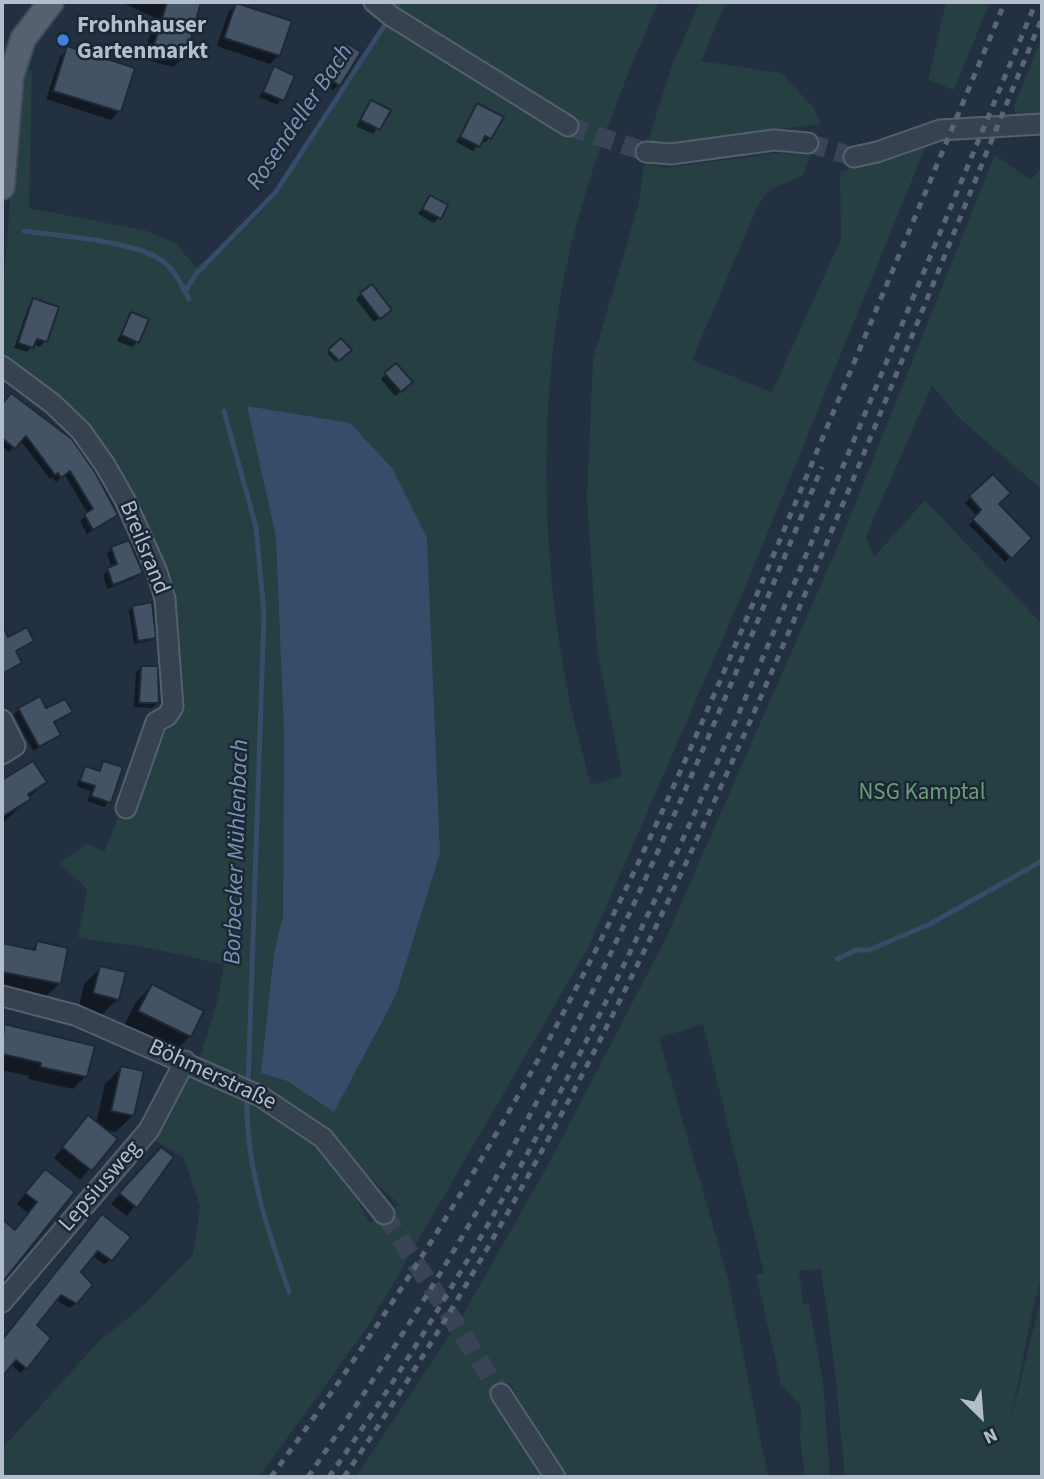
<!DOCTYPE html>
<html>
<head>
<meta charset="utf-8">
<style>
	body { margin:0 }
	#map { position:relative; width:1044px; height:1479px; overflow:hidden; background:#233041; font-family:"Source Sans 3",sans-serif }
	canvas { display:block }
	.frame { position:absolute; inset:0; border:4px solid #b4bdcb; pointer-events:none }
	.north { position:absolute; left:946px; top:1381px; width:70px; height:70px; -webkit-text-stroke:5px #1c2736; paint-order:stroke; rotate:155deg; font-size:19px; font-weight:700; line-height:28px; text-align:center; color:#b4bdcb }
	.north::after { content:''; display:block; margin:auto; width:24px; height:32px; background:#b4bdcb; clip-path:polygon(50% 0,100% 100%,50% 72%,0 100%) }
</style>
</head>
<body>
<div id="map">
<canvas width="1044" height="1479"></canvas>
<div class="frame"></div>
<div class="north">N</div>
</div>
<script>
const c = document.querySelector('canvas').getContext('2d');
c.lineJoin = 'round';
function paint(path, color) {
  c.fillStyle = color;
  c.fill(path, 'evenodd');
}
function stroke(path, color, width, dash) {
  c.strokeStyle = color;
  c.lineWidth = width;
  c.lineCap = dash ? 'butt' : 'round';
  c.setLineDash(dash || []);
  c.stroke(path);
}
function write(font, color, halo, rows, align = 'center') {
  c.font = font + ' "Source Sans 3",sans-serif';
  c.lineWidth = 5;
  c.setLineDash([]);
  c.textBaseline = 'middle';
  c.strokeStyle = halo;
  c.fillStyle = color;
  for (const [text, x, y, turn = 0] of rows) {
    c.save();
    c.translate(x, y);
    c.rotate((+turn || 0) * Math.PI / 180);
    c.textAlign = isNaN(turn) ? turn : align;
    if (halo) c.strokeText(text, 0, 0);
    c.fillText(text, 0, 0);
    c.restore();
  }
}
paint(new Path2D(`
	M391 2H659C616 97 573 210 558 313 539 438 544 569 568 693 574 724 583 755 591 785L622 776 597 649 587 498 593 359 638 206 645 161 664 168 779 153 810 155 803 175 770 190 758 205 692 360 772 392 841 239 840 172 928 141 750 576 588 948 369 1325 259 1477H2V1449L98 1342 144 1305 193 1254 200 1207 184 1158 147 1135 186 1063C224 1079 267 1097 300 1122 332 1147 350 1189 370 1223L400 1205 347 1157 325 1132 304 1117 229 1077 198 1065 218 998 224 965 150 948 78 938 87 889 59 863 88 843 104 852 122 808 131 809 159 731 158 724 170 718 176 707 169 600 162 570 134 498 94 435 2 350V306L20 68 32 70 29 208 147 231 175 243 196 267C226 246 257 220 279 191 286 183 287 171 293 162 328 111 369 62 395 5Z
	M700 2H726L701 61 781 73 814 108 821 124 647 145 672 65Z
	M946 2H990L954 90 928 80Z
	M1042 38V114H1015L1014 105Z
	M995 155 1031 180 1042 166V490L958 417 932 385 866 536 874 557 925 500 1042 624V1276L1033 1308 1010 1423 1042 1295V1477H845L834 1362 821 1269 799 1271 803 1305 809 1304 823 1383 830 1477H805L800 1439 801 1407 781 1384 756 1275 764 1273 703 1024 659 1038 728 1279 768 1477H562L549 1459 509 1382 500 1407 546 1477H356L464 1313 548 1165 666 938 847 525Z`), '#253f42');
paint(new Path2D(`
	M247 406 350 423 392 468 427 538 440 853 396 995 334 1112 287 1081 261 1073 274 953 283 916 284 734 276 537Z`), '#364c69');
paint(new Path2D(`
	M121 2H200L185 56 173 67 143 59 155 18Z
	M236 5 289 23 278 56 270 64 217 46 228 13Z
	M345 44 339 84 333 90 319 81Z
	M68 48 119 111 111 120 46 99 60 57Z
	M275 68 293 77 277 105 259 97Z
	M371 102 388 111 373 134 356 126Z
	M477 105 490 138 484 143 481 141 473 151 456 142Z
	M430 197 439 217 434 223 418 214Z
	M361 294 384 315 374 322 356 299Z
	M34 300 45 341 40 347 33 344 27 352 14 348 29 305Z
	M131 314 137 342 132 347 117 341Z
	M341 340 349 350 336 362 327 353Z
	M386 374 405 387 395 396 381 379Z
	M11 395 116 514 111 519 87 534 80 521 88 514 65 475 56 482 52 477 50 479 20 440 9 452 2 447V405Z
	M993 476 997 504 1030 538 1005 562 969 525 977 516 965 503Z
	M112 548 141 573 135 578 107 589 103 575 112 568 107 554Z
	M133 607 154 637 150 641 134 644 129 611Z
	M2 628 8 639 32 641 15 652 20 663 2 675Z
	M141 667 158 703 152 708 134 707 136 673Z
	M19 709 46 711 71 712 53 724 59 735 33 751 14 715Z
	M33 763 45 782 2 824V782Z
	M104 763 109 802 104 807 87 801 91 791 76 786 85 768 97 772Z
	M38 943 60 983 46 996 2 987V944L30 951Z
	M101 968 118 999 101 1015 78 1010 84 984Z
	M152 986 190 1036 173 1053 123 1028 136 1002Z
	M5 1026 86 1076 73 1089 28 1079 29 1076 2 1070V1029Z
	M121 1068 133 1115 116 1132 102 1129 115 1139 80 1180 54 1158 79 1127 96 1123 105 1084Z
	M171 1157 127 1216 111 1204 152 1158Z
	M35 1181 72 1193 2 1281V1247L28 1213 17 1204Z
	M97 1222 129 1238 105 1265 92 1255 79 1272 76 1303 70 1308 55 1300 34 1325 26 1367 21 1373 10 1364 2 1374V1341Z`), '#0007');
stroke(new Path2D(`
	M398 3 399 2
	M24 231C60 236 133 241 161 260 174 268 182 286 189 299
	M185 291 197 273 275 193 386 23
	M224 411 256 527 264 614 248 1086
	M837 959 856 950H869L930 924 1042 861
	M247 1096C245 1164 267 1228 289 1292`), '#364c69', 5);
const building = new Path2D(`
	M167 2H201L186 57 153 48Z
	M236 3 292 21 280 56 224 38Z
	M345 42 361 52 340 86 323 75Z
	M67 46 135 68 121 112 53 91Z
	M274 66 295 76 284 101 263 92Z
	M371 100 391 110 380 130 360 120Z
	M477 103 504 117 491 139 485 136 480 147 460 137Z
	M430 195 448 205 441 219 422 209Z
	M372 284 392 310 380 319 360 293Z
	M33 298 59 307 47 342 37 339 33 348 18 343Z
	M131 312 149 319 139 343 121 335Z
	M341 338 352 350 339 361 328 350Z
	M396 363 413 382 401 392 384 373Z
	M11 393 72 439 95 472 118 515 93 530 84 514 93 509 70 471 61 478 58 473 55 475 26 436 15 449 2 438V404Z
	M993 474 1011 493 999 504 1032 538 1012 559 972 519 981 510 969 496Z
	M129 540 143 573 113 585 107 568 117 564 111 547Z
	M152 602 156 638 138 641 132 606Z
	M2 624 8 637 27 627 34 641 16 651 22 663 2 674Z
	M141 666H158L159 703H139Z
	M40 696 46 708 65 699 73 712 54 722 61 735 39 747 18 708Z
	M33 761 47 782 28 794 31 799 2 817V780Z
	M103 761 123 767 111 803 91 796 95 786 80 781 85 766 100 771Z
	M37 941 68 948 61 984 2 972V943L35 950Z
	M100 966 126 972 119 1000 93 993Z
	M152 984 204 1011 191 1037 138 1011Z
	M4 1024 95 1046 87 1077 40 1067 41 1063 2 1054Z
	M121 1066 144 1071 134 1116 111 1111Z
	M88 1115 118 1139 92 1171 62 1147Z
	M161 1147 174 1157 137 1208 119 1193Z
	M45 1169 75 1192 2 1283V1219L15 1230 37 1202 25 1193Z
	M102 1214 131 1237 112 1261 98 1251 81 1272 93 1285 77 1304 61 1295 37 1325 51 1338 27 1369 16 1360 2 1377V1340Z`);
paint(building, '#445265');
stroke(building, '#1e2938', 2);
stroke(new Path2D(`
	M568 126 646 152
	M808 143 854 157
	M384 1214 501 1394`), '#394556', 19, [19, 10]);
const minor = new Path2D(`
	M374 2 391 16 568 126
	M646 152 671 154 774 140 808 143
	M854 157 877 152 940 130 1042 124
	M2 366 53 404 81 431 105 465 125 500 157 572 165 599 173 707 167 716 156 722 126 808
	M2 720 15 746 2 754
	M2 996 75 1015 260 1096 323 1138 384 1214
	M2 1302 149 1130 185 1061
	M501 1394 555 1477`);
const major = new Path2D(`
	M2 187 11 77 23 39 51 2`);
stroke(minor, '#55606e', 23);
stroke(major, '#414b5a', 28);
stroke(minor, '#374250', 19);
stroke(major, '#556171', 24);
stroke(new Path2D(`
	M271 1477C387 1319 492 1152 582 977 663 820 731 656 800 492 868 329 937 165 1005 2
	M308 1477C385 1364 459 1249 523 1128 637 914 729 690 822 467
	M329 1477C538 1178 685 847 824 512 895 342 965 172 1036 2
	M344 1477C650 1029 835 516 1042 18`), '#596678', 5, [7, 7]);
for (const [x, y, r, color] of [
	[63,40,7,"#3f7fe0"]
]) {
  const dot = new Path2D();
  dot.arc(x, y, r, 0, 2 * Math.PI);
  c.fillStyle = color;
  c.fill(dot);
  stroke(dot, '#1c2736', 2.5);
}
write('bold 23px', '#b4bdcb', '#1c2736', [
	["Frohnhauser",77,27],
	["Gartenmarkt",77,53]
], 'left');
write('23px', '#b4bdcb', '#1c2736', [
	["Breilsrand",143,548,68],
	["Böhmerstraße",212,1076,25],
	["Lepsiusweg",101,1187,-49]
]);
write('23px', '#699e75', '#1c2736', [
	["NSG Kamptal",922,794]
]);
write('italic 24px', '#7a94b4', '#1c2736', [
	["Rosendeller Bach",301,118,-56],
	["Borbecker Mühlenbach",238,852,-88]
]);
</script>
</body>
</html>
